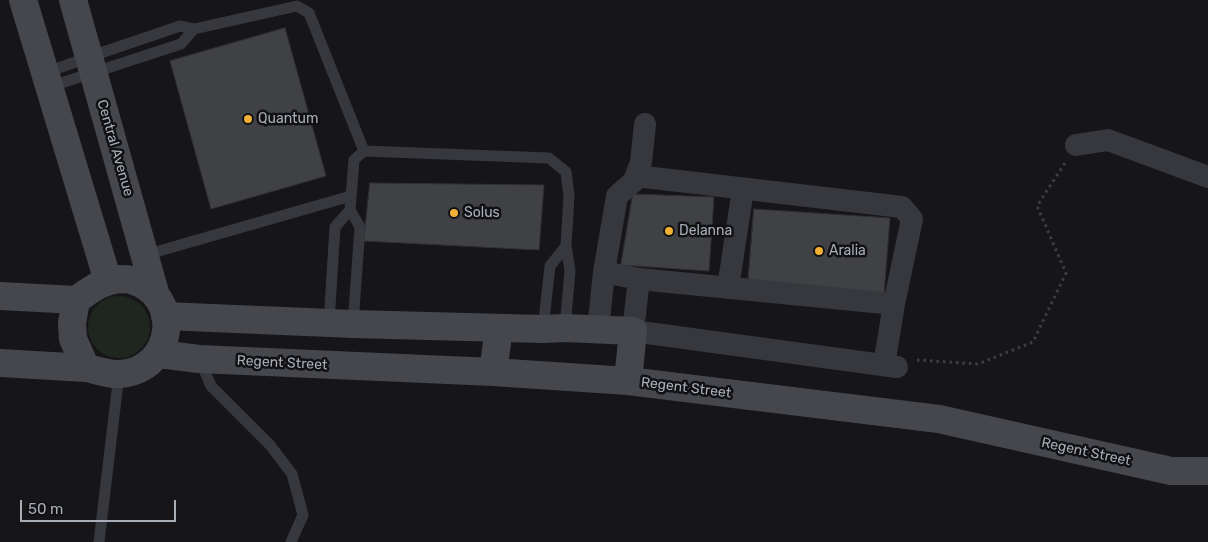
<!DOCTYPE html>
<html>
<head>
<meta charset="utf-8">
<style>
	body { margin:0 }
	#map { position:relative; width:1208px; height:542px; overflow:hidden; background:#161618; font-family:Rubik,sans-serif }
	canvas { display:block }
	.scale { position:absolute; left:20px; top:500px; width:156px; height:22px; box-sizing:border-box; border:2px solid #a8adb8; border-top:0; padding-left:6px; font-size:15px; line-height:18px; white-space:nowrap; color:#a8adb8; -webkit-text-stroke:4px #111113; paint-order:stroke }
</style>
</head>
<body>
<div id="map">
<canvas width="1208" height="542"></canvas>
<div class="scale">50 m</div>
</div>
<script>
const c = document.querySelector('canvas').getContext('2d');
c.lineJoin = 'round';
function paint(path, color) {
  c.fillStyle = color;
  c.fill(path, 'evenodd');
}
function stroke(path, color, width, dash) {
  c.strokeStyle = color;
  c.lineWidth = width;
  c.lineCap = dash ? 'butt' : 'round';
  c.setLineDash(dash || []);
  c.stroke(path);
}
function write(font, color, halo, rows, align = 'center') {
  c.font = font + ' Rubik,sans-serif';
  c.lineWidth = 5;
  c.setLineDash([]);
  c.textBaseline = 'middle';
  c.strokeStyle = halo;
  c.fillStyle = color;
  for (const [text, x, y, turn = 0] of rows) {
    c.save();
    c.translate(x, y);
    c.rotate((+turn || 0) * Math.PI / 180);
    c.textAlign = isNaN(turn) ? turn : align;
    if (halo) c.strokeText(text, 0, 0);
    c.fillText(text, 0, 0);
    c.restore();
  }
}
paint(new Path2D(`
	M88 327a31 31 0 1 1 62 0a31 31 0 1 1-62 0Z`), '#1e261f');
const building = new Path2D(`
	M285 28 326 176 211 209 170 61Z
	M370 183 544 185 539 250 364 241Z
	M633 194 714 197 709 271 621 265Z
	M754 209 890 218 884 294 748 284Z`);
paint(building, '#404145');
stroke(building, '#303034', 1);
stroke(new Path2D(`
	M917 360 978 364 1033 342 1066 273 1037 206 1065 163`), '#3d3f44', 3, [2.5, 4]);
stroke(new Path2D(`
	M45 73 89 57 180 26 194 29 297 6 309 13 364 151
	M49 87 181 44 194 29
	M145 255 351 196
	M329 323 335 227 350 210
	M353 324 360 227 350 210 354 160 364 151 549 158 566 172 569 196 566 246 570 271 565 328
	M543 329 550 266 566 246
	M200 360 211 386 270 445 292 474 303 515 291 542
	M99 542 119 374`), '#37383d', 11);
stroke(new Path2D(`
	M645 124 641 162 634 181 617 196 604 272 639 279 633 331 897 367
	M1076 145 1108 140 1208 177
	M636 176 902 207 912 219 894 304 639 279
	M728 288 743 189
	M598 330 604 272
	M884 365 894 304`), '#37383d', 22);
stroke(new Path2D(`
	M23 0 108 281
	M73 0 156 296
	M119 279C123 279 127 279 131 280 184 295 175 370 120 374 110 375 97 370 86 368L73 339 72 323 76 300C92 289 100 282 119 279Z
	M0 296 76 300
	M165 316 353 324 543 329 565 328 633 331 628 381
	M159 354 199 359 493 372 628 381 939 419 1171 471H1208
	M0 363 86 368
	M493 372 499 328`), '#45474d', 28);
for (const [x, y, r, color] of [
	[248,119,5,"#f2b134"],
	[454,213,5,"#f2b134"],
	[669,231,5,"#f2b134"],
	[819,251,5,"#f2b134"]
]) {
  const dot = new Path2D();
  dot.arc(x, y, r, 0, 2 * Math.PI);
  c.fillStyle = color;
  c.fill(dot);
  stroke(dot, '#111113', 2);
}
write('14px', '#a8adb8', '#111113', [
	["Quantum",258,119],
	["Solus",464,213],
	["Delanna",679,231],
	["Aralia",829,251]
], 'left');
write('14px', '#a8adb8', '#111113', [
	["Central Avenue",115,148,74],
	["Regent Street",282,363,3],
	["Regent Street",686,388,7],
	["Regent Street",1086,452,12]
]);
</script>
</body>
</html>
